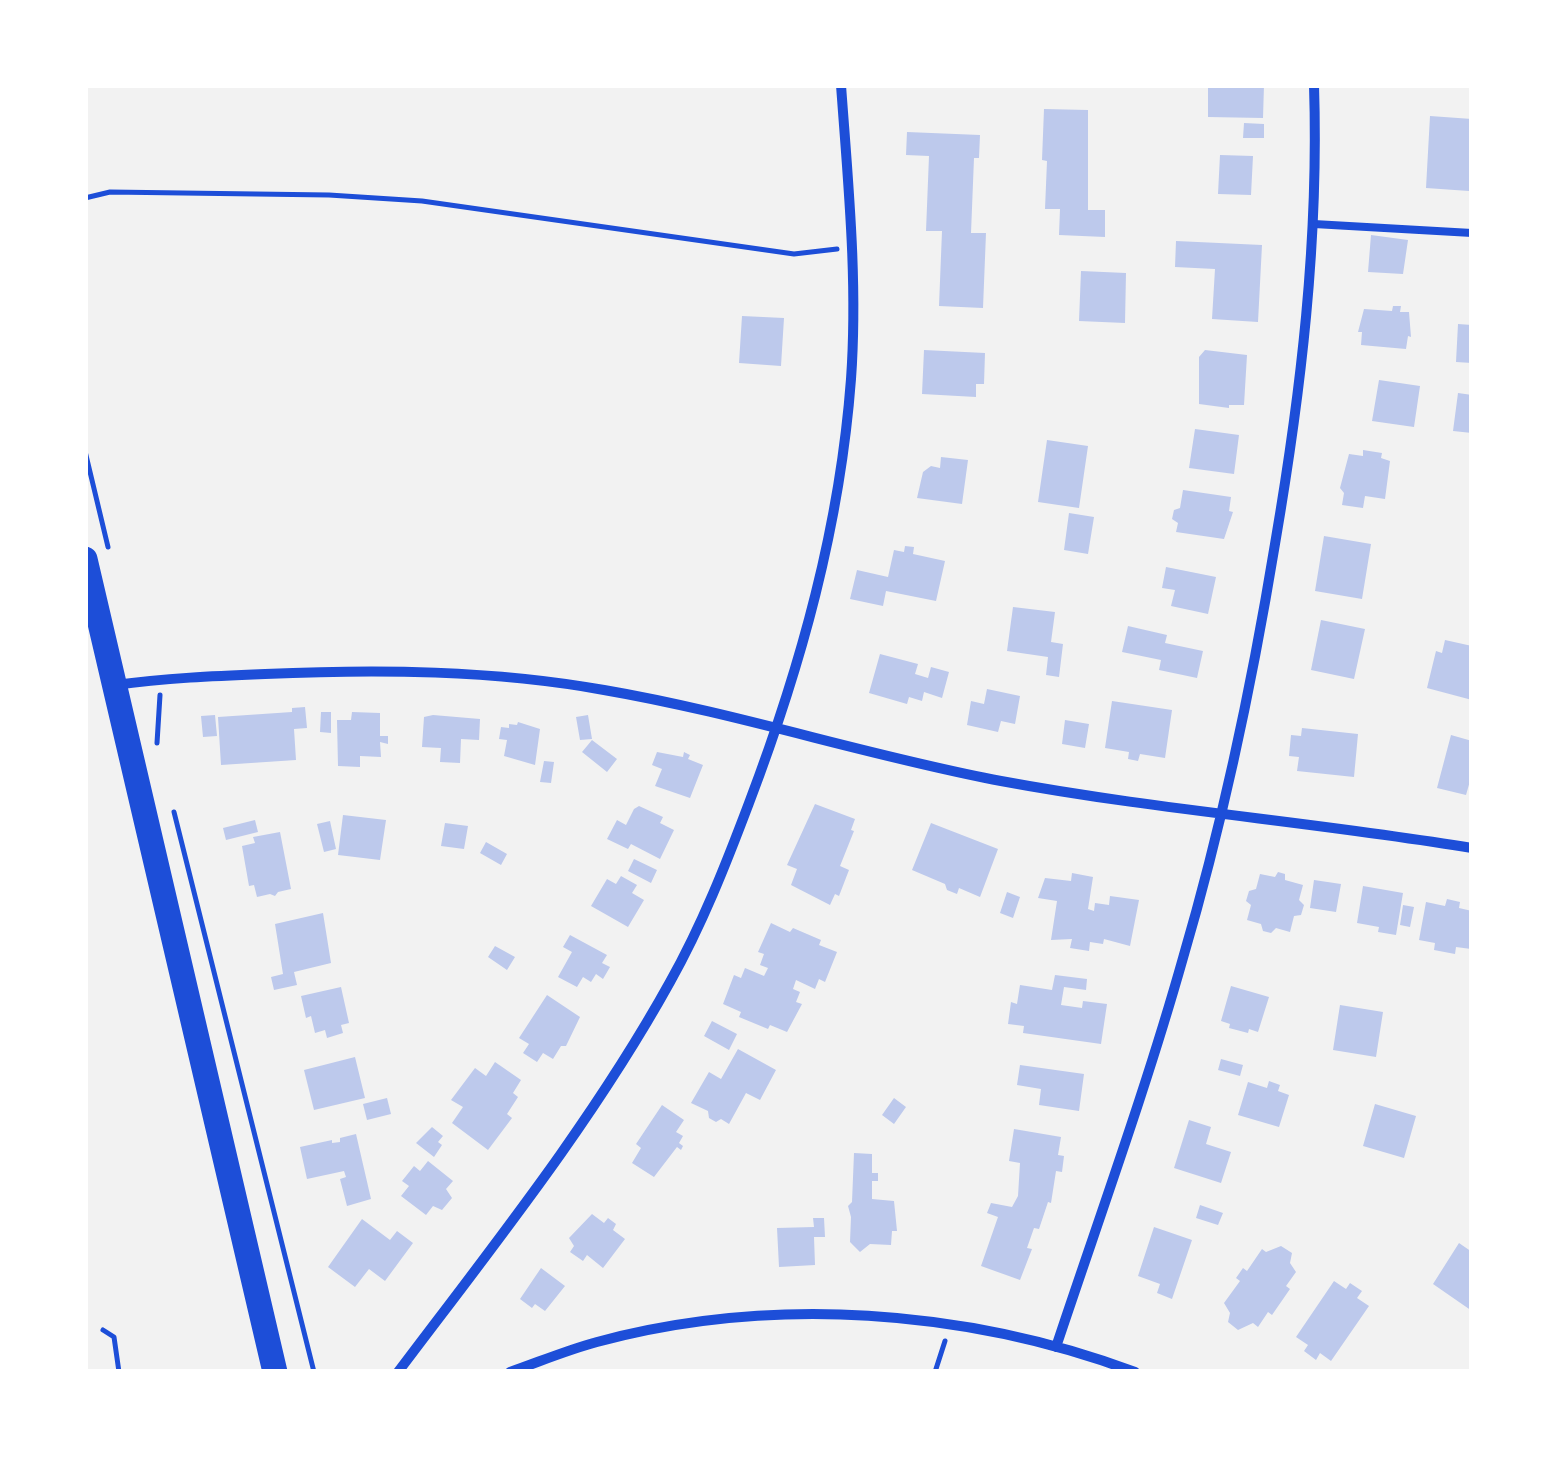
<!DOCTYPE html>
<html>
<head>
<meta charset="utf-8">
<style>
	body { margin:0 }
	#map { position:relative; width:1557px; height:1457px; overflow:hidden; background:#f2f2f2; font-family:"Fira Sans Condensed",sans-serif }
	canvas { display:block }
	.frame { position:absolute; inset:0; border:88px solid #fff; pointer-events:none }
</style>
</head>
<body>
<div id="map">
<canvas width="1557" height="1457"></canvas>
<div class="frame"></div>
</div>
<script>
const c = document.querySelector('canvas').getContext('2d');
c.lineJoin = 'round';
function paint(path, color) {
  c.fillStyle = color;
  c.fill(path, 'evenodd');
}
function stroke(path, color, width, dash) {
  c.strokeStyle = color;
  c.lineWidth = width;
  c.lineCap = dash ? 'butt' : 'round';
  c.setLineDash(dash || []);
  c.stroke(path);
}
paint(new Path2D(`
	M1208 85H1264L1263 118 1208 117Z
	M1044 109 1088 110V210H1105V237L1059 235 1060 209H1045L1047 161 1042 160Z
	M1430 116 1472 119 1469 191 1426 188Z
	M1244 123 1264 124V138H1243Z
	M907 132 980 135 979 158H974L971 233H986L983 308 939 306 942 231H926L929 156 906 155Z
	M1220 155 1253 156 1251 195 1218 194Z
	M1371 235 1408 240 1403 274 1368 272Z
	M1176 241 1262 245 1258 322 1212 319 1215 269 1175 267Z
	M1081 271 1126 273 1125 323 1079 321Z
	M1393 306H1401L1400 312H1409L1411 337 1408 336 1406 349 1361 345 1362 332H1358L1364 309 1392 311Z
	M742 316 784 318 781 366 739 363Z
	M1458 324 1472 325V363L1456 362Z
	M924 350 985 353 984 384H976V397L922 394Z
	M1205 350 1247 355 1244 405H1229V408L1199 404V357Z
	M1379 380 1420 386 1414 427 1372 421Z
	M1458 393 1472 395V433L1453 431Z
	M1195 429 1239 435 1234 474 1189 468Z
	M1047 440 1088 446 1079 508 1038 502Z
	M1363 450 1382 453 1381 458 1390 461 1385 499 1365 496 1363 508 1342 505 1344 493 1340 488 1349 454 1363 456Z
	M941 457 968 460 962 504 917 498 923 472 931 466 940 468Z
	M1183 490 1231 497 1229 511 1233 512 1224 539 1176 532 1178 523 1172 519 1174 510 1180 508Z
	M1069 513 1094 517 1088 554 1064 550Z
	M1324 536 1371 544 1362 599 1315 591Z
	M905 546 914 547 913 554 945 561 936 601 886 591 883 606 850 599 857 570 888 577 894 550 904 552Z
	M1166 567 1216 577 1208 614 1171 606 1175 590 1162 588Z
	M1013 607 1055 612 1051 642 1063 644 1059 677 1046 675 1048 657 1007 651Z
	M1321 620 1365 629 1354 679 1311 670Z
	M1128 626 1167 635 1165 643 1203 651 1197 678 1159 670 1161 660 1122 652Z
	M1445 640 1472 646V700L1427 688 1436 651 1442 653Z
	M880 654 918 664 915 674 928 678 931 667 949 672 942 698 924 692 922 701 909 697 907 704 869 693Z
	M987 689 1020 696 1015 724 1001 721 998 732 967 725 971 701 984 704Z
	M1112 701 1172 710 1165 758 1140 754 1138 761 1128 759 1129 752 1105 748Z
	M305 707 307 728 294 729 296 760 221 765 218 717 292 712V708Z
	M321 712H331V733L320 732Z
	M352 712 380 713V736H388V744L380 742 381 757 360 756V767L338 766 337 720H351Z
	M215 715 217 736 203 737 201 716Z
	M433 715 480 719 479 740 461 739 460 763 440 762 441 748 422 747 424 717Z
	M588 715 592 739 580 740 576 717Z
	M1065 720 1089 724 1085 748 1062 744Z
	M518 722 540 729 535 765 504 756 507 740 499 739 501 727 509 728V724L517 725Z
	M1302 728 1358 734 1354 777 1297 771 1299 757 1289 756 1291 735 1301 736Z
	M1451 735 1472 741V774L1466 795 1437 788Z
	M592 740 617 759 607 772 582 752Z
	M657 752 683 757 684 752 690 755 688 759 703 765 690 798 655 786 662 769 652 765Z
	M544 761 554 762 551 783 540 782Z
	M815 804 855 819 851 830 854 831 840 866 849 870 839 896 835 894 830 905 791 885 797 869 787 865Z
	M639 806 663 817 660 823 674 830 660 859 631 844 628 849 607 839 617 820 626 825 634 809Z
	M343 815 386 820 380 860 338 855Z
	M255 820 258 832 226 840 223 828Z
	M330 821 336 849 324 852 317 824Z
	M445 823 468 826 464 849 441 846Z
	M931 823 998 849 980 897 959 888 957 894 947 890 945 884 912 870Z
	M280 832 291 889 278 892 275 896 270 894 257 897 254 885 249 886 242 846 255 843 253 837Z
	M486 842 507 854 501 865 480 853Z
	M634 859 657 870 651 883 628 871Z
	M1278 872 1285 874V880L1303 885 1299 900 1304 905 1301 915 1294 916 1290 932 1276 928 1271 933 1263 931 1261 924 1247 920 1251 905 1246 901 1249 891 1256 889 1260 874 1275 877Z
	M1072 873 1093 877 1088 909 1094 911 1095 903 1109 905 1110 896 1139 900 1130 946 1104 939 1103 944 1090 942 1089 951 1070 948 1072 939 1051 940 1057 901 1038 898 1045 878 1071 881Z
	M621 876 637 885 632 893 644 900 628 927 591 906 607 879 616 884Z
	M1314 880 1341 884 1336 912 1310 908Z
	M1363 886 1403 893 1396 935 1378 932 1379 927 1357 923Z
	M1007 892 1020 897 1013 918 1000 913Z
	M1447 899 1460 902 1459 908 1472 911 1471 949 1456 947 1455 954 1434 950 1435 943 1419 940 1426 902 1445 906Z
	M1403 905 1414 907 1410 927 1400 925Z
	M323 913 331 963 294 972 297 985 274 990 271 977 283 974 275 924Z
	M771 923 790 932 793 928 821 940 819 945 837 952 825 982 819 979 815 989 796 980 793 989 800 992 796 1002 802 1004 787 1032 770 1025 768 1029 739 1017 741 1012 723 1004 734 975 741 978 745 968 764 976 768 968 760 965 764 954 758 952Z
	M570 935 607 955 602 963 610 967 603 979 596 974 591 982 583 977 577 987 558 977 572 952 563 947Z
	M495 946 515 957 507 970 488 957Z
	M1055 975 1087 979 1086 990 1064 987 1061 1005 1082 1008 1083 1001 1107 1004 1101 1044 1023 1033 1024 1026 1008 1024 1011 1002 1017 1004 1020 985 1052 990Z
	M1231 986 1269 997 1258 1032 1249 1029 1248 1033 1229 1028 1230 1024 1221 1021Z
	M341 987 349 1023 341 1025 343 1033 327 1038 325 1030 315 1033 311 1016 306 1018 301 996Z
	M547 995 580 1017 566 1046H561L553 1059 543 1053 537 1062 523 1053 529 1044 519 1038Z
	M1340 1005 1383 1012 1376 1057 1333 1050Z
	M712 1021 737 1034 729 1050 704 1036Z
	M738 1049 776 1070 760 1100 746 1093 729 1124 721 1119 716 1122 709 1118 708 1111 691 1103 709 1072 721 1079Z
	M355 1057 365 1098 314 1110 304 1070Z
	M1221 1059 1243 1065 1240 1076 1218 1070Z
	M495 1062 521 1080 513 1093 518 1097 507 1114 512 1118 488 1150 452 1123 463 1107 451 1100 475 1068 486 1076Z
	M1020 1065 1084 1074 1079 1111 1039 1105 1041 1089 1017 1085Z
	M1269 1081 1280 1085 1278 1091 1289 1095 1279 1127 1238 1115 1248 1082 1267 1088Z
	M387 1098 391 1114 367 1120 363 1104Z
	M894 1098 906 1107 894 1124 882 1115Z
	M1375 1104 1416 1116 1404 1158 1363 1146Z
	M662 1105 684 1120 676 1132 683 1136 679 1143 683 1146 681 1150 677 1147 654 1177 632 1163 641 1148 636 1144Z
	M1189 1120 1211 1127 1206 1144 1231 1152 1221 1183 1174 1168Z
	M432 1127 443 1136 438 1142 442 1145 434 1157 416 1143Z
	M1014 1129 1061 1137 1058 1155 1064 1156 1062 1172 1056 1171 1051 1203 1048 1202 1039 1229 1034 1228 1027 1248 1032 1249 1020 1280 981 1266 998 1217 987 1213 991 1203 1012 1207 1018 1196 1020 1163 1009 1161Z
	M356 1134 371 1199 347 1206 340 1179 346 1177 344 1171 307 1179 300 1147 332 1140V1143L340 1142V1138Z
	M854 1153 872 1154V1173H878V1181H872V1199L894 1201 897 1231H892L891 1245 870 1244 860 1252 850 1242 851 1217 848 1206 852 1202Z
	M428 1161 453 1181 446 1189 452 1198 442 1210 433 1206 426 1215 401 1196 409 1186 402 1181 414 1166 420 1171Z
	M1200 1205 1223 1213 1218 1225 1196 1218Z
	M592 1214 604 1223 608 1218 616 1224 613 1230 625 1239 603 1268 587 1255 583 1261 570 1252 574 1246 569 1238Z
	M813 1218H824L825 1237H814L815 1265 779 1267 777 1228 814 1227Z
	M362 1219 390 1240 397 1231 413 1243 385 1281 369 1269 355 1287 328 1267Z
	M1154 1227 1192 1240 1172 1299 1157 1293 1160 1284 1138 1276Z
	M1459 1243 1472 1252V1311L1433 1284Z
	M1281 1246 1292 1253 1290 1263 1296 1272 1286 1286 1290 1289 1272 1315 1268 1312 1258 1327 1253 1323 1238 1330 1228 1322 1230 1313 1224 1303 1240 1281 1236 1278 1243 1268 1247 1271 1262 1249 1266 1252Z
	M541 1268 565 1286 545 1311 535 1304 532 1308 520 1299Z
	M1334 1281 1346 1289 1350 1283 1362 1291 1357 1298 1369 1306 1331 1361 1320 1353 1316 1360 1304 1351 1308 1345 1296 1337Z`), '#bdc9ec');
stroke(new Path2D(`
	M85 198 110 192 329 195 422 201 794 254 837 249
	M85 451 108 547
	M157 743 160 695
	M174 812 314 1372
	M103 1330 114 1337 119 1372
	M935 1372 945 1341`), '#1d4ed8', 5);
stroke(new Path2D(`
	M1314 224 1472 233`), '#1d4ed8', 8);
stroke(new Path2D(`
	M115 685C165 678 215 676 265 674 378 669 493 670 604 690 738 713 868 756 1001 781 1157 810 1316 822 1472 848
	M1056 1347C1099 1218 1146 1089 1183 958 1223 822 1252 684 1275 544 1301 392 1319 240 1314 85
	M398 1372C493 1246 593 1121 670 982 702 925 726 864 749 803 801 666 840 526 851 379 858 281 848 182 841 85
	M510 1372C539 1362 567 1350 597 1342 772 1295 966 1309 1135 1372`), '#1d4ed8', 10);
stroke(new Path2D(`
	M85 559 275 1372`), '#1d4ed8', 25);
</script>
</body>
</html>
